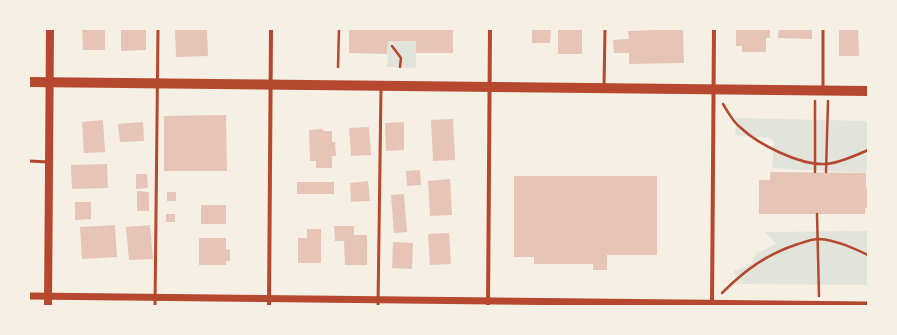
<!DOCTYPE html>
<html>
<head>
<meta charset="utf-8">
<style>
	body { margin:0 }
	#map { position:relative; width:897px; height:335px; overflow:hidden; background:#f6efe4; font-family:"Fira Sans Condensed",sans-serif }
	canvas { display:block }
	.frame { position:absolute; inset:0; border:30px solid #f6efe4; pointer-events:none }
</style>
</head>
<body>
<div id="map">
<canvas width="897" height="335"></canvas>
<div class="frame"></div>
</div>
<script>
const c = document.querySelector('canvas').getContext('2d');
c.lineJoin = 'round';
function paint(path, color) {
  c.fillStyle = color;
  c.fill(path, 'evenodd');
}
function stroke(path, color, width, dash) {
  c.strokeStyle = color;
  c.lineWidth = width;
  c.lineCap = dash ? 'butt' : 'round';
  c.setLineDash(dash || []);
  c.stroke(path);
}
paint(new Path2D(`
	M388 41H416V68L387 67Z
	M737 118 868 121V155L866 173 772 168 774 141 768 138 735 135Z
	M868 231V285L737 284 734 271 750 265 757 253 776 244 765 232Z`), '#e2e4dc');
paint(new Path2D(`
	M82 29H105V50H83Z
	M121 29H146V50L121 51Z
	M175 29H207L208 56 176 57Z
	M349 29H453V53H416V41H388L387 54 349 53Z
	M532 29H551L550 43H532Z
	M558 29H582V54H558Z
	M683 29 684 63 629 64V53H614L613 40 629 39 628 31Z
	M736 29H770V38H766V52H742V46H736Z
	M779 29H812V39L778 38Z
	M839 29H858L859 56H839Z
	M226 115 227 171H164V116Z
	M453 119 455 160 433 161 431 120Z
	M103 120 105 152 84 153 82 122Z
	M143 122 144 141 120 142 118 124Z
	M404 122V150L386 151 385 123Z
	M369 127 371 155 351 156 349 128Z
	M323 129V131H332V142H335L336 156H332V168H316V161H310L309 130Z
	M107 164 108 188 72 189 71 165Z
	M420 170 421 185 407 186 406 171Z
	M770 172 866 173V188H868V208H865V214H759V180H770Z
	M136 174H147L148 188 136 189Z
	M514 176H657V255H607V270H593V264H534V257H514Z
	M450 179 452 215 430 216 428 181Z
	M368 181 370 201 351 202 350 183Z
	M297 182H334V194H297Z
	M137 191 149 192V211H137Z
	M167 192H176V201H167Z
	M404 194 407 232 394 233 391 195Z
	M75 202H91V219L75 220Z
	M201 205H226V224H201Z
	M166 214H175V222H166Z
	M115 225 117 257 82 259 80 227Z
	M150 225 153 259 129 260 126 227Z
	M334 226H354V235H367V265H345L344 241H335Z
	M307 229H321V263H298V238H307Z
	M449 233 451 264 430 265 428 234Z
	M199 238H226V250L230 249V261H226V265H199Z
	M393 242 413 243 412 269 392 268Z`), '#e6c5b7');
stroke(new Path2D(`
	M392 46 401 58 400 67
	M338 67 339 29
	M723 104C728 112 733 122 741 128 759 145 800 165 824 164 836 164 857 155 868 150
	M815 172V101
	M826 172 828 101
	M817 214 819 296
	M722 293C745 270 767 254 798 244 804 242 812 239 819 239 836 240 853 248 868 255`), '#b5482f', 2.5);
stroke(new Path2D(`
	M604 87 605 29
	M823 89V29
	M29 161 49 162
	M155 306 158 29
	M378 306 381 88`), '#b5482f', 3);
stroke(new Path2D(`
	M712 304 714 29
	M269 306 271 29
	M488 306 490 29`), '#b5482f', 4);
stroke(new Path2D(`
	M29 296 868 305`), '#b5482f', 7);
stroke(new Path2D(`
	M48 306 50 29`), '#b5482f', 8);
stroke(new Path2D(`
	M29 82 868 91`), '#b5482f', 10);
</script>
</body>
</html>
